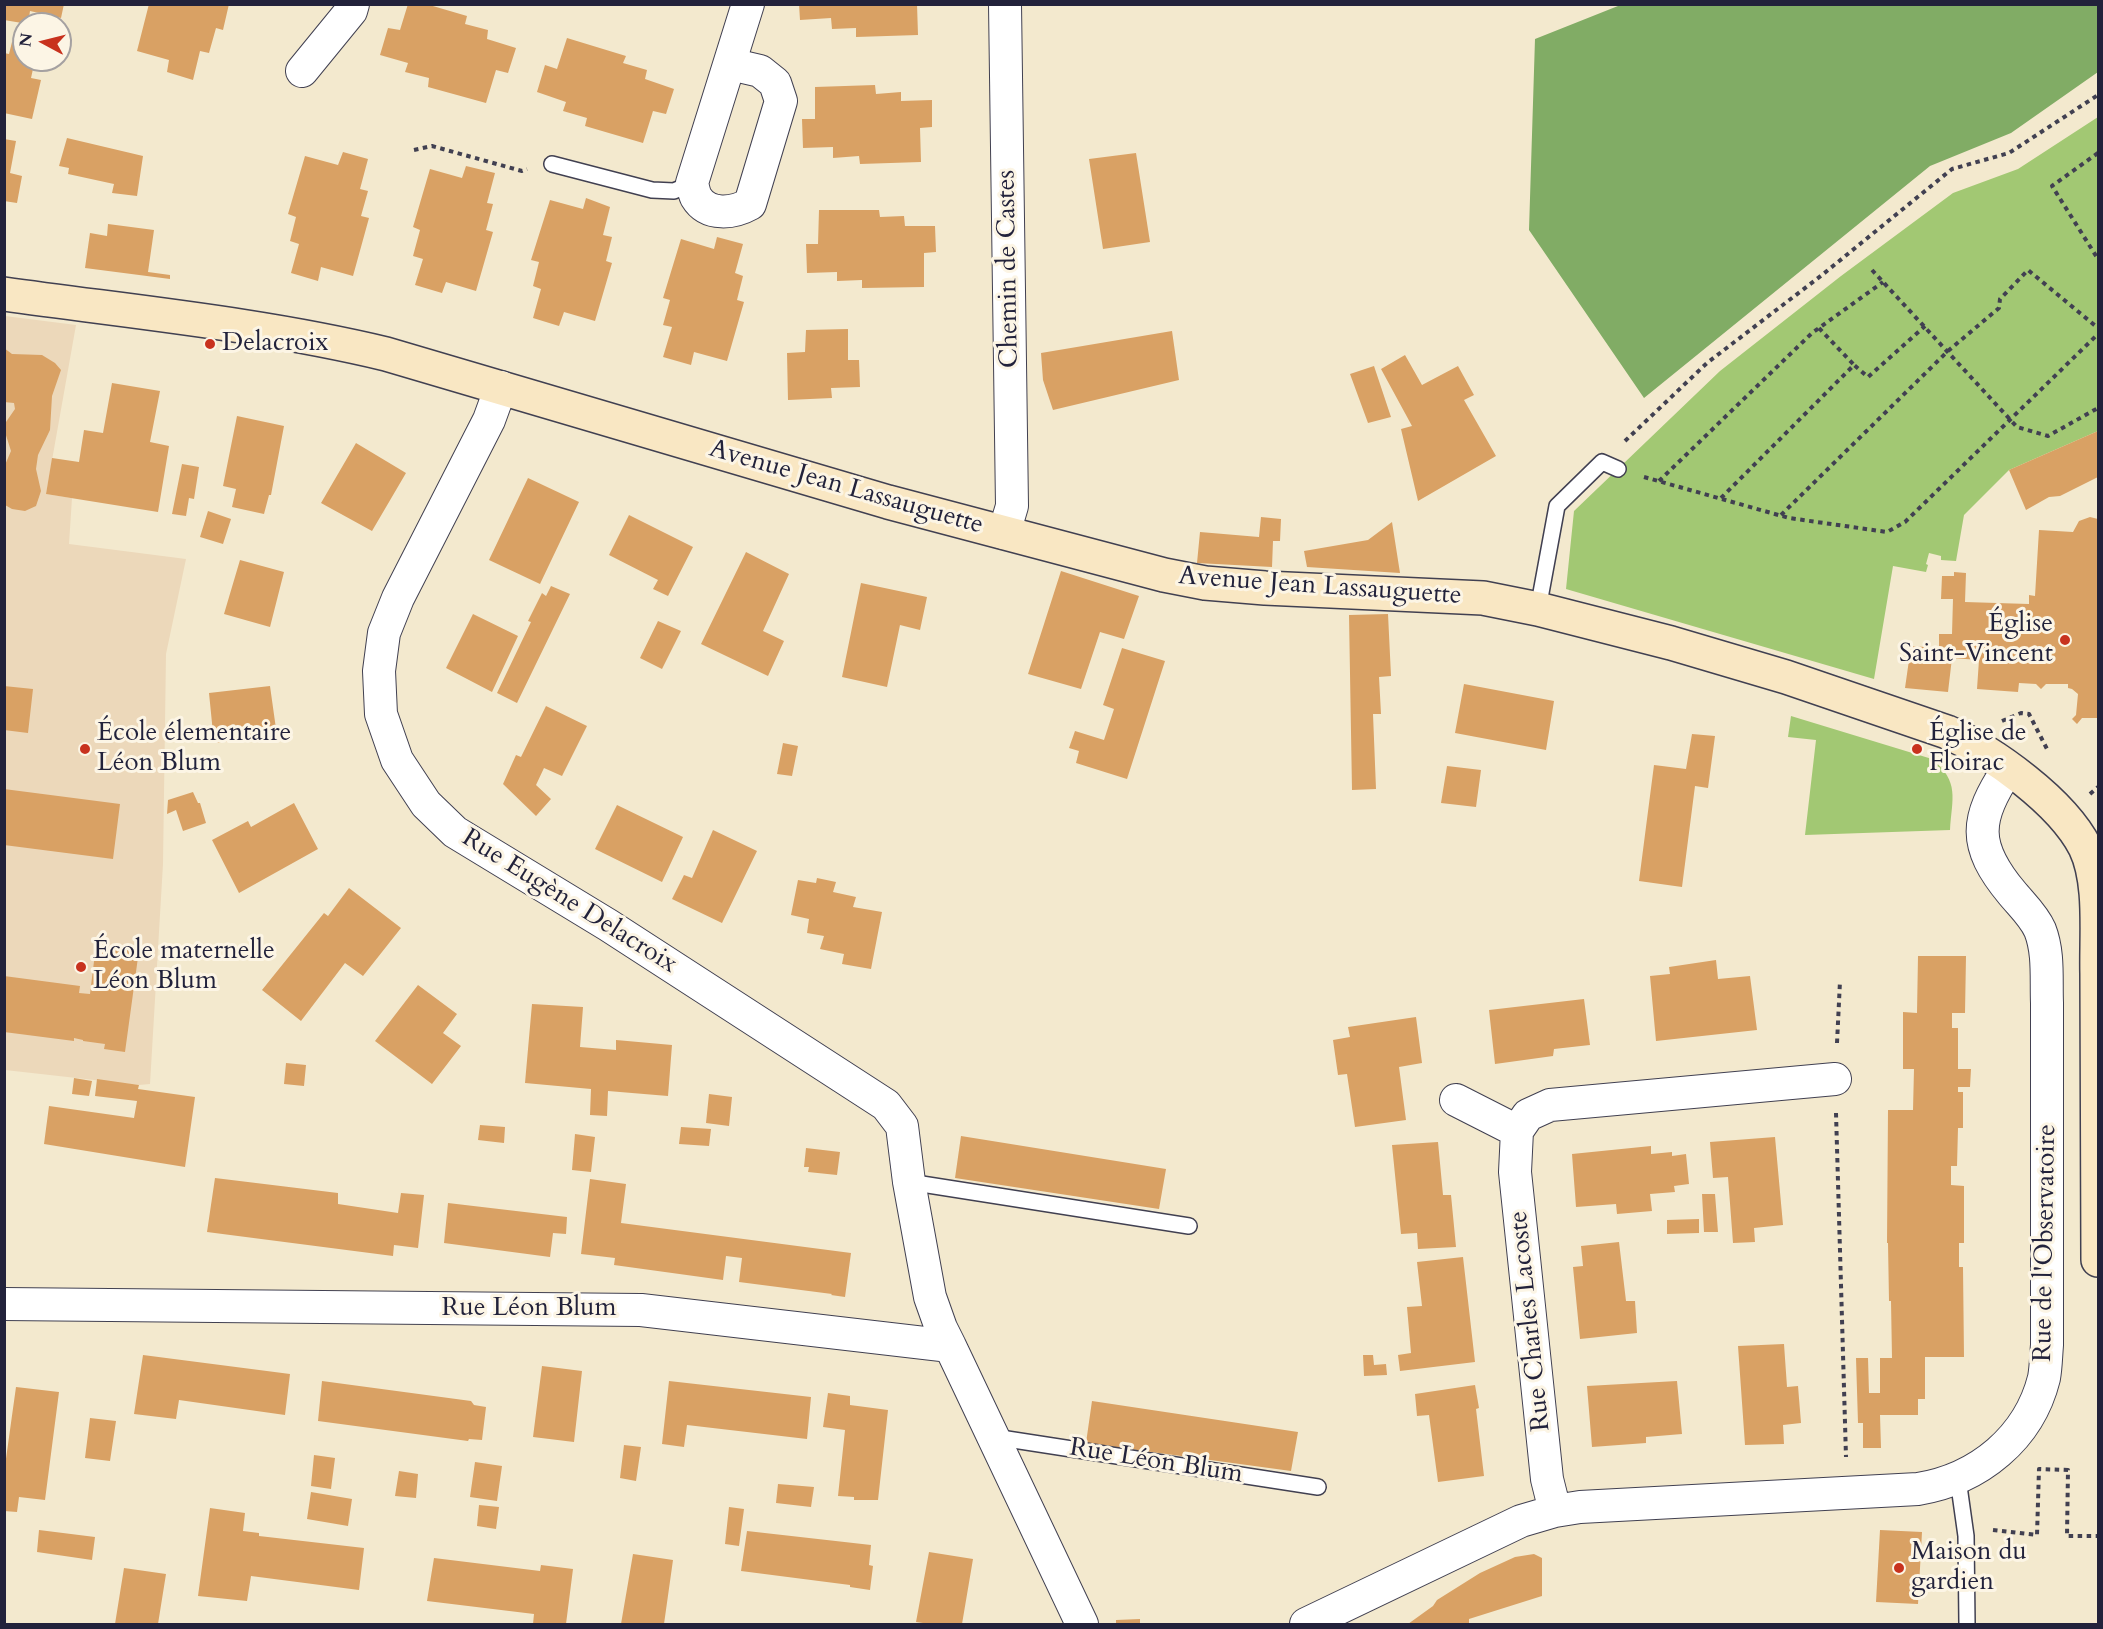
<!DOCTYPE html>
<html>
<head>
<meta charset="utf-8">
<style>
	body { margin:0 }
	#map { position:relative; width:2103px; height:1629px; overflow:hidden; background:#f3e9ce; font-family:Cardo,serif }
	canvas { display:block }
	.frame { position:absolute; inset:0; border:6px solid #22223b; pointer-events:none }
	.north { position:absolute; left:12px; top:12px; width:60px; height:60px; box-sizing:border-box; background:#fcf5e5; border:2px solid #a5a1a1; border-radius:50%; rotate:277deg; font-size:16px; font-weight:700; line-height:24px; text-align:center; color:#22223b }
	.north::after { content:''; display:block; margin:auto; width:21px; height:27px; background:#c8321e; clip-path:polygon(50% 0,100% 100%,50% 72%,0 100%) }
</style>
</head>
<body>
<div id="map">
<canvas width="2103" height="1629"></canvas>
<div class="frame"></div>
<div class="north">N</div>
</div>
<script>
const c = document.querySelector('canvas').getContext('2d');
c.lineJoin = 'round';
function paint(path, color) {
  c.fillStyle = color;
  c.fill(path, 'evenodd');
}
function stroke(path, color, width, dash) {
  c.strokeStyle = color;
  c.lineWidth = width;
  c.lineCap = dash ? 'butt' : 'round';
  c.setLineDash(dash || []);
  c.stroke(path);
}
function write(font, color, halo, rows, align = 'center') {
  c.font = font + ' Cardo,serif';
  c.lineWidth = 6;
  c.setLineDash([]);
  c.textBaseline = 'middle';
  c.strokeStyle = halo;
  c.fillStyle = color;
  for (const [text, x, y, turn = 0] of rows) {
    c.save();
    c.translate(x, y);
    c.rotate((+turn || 0) * Math.PI / 180);
    c.textAlign = isNaN(turn) ? turn : align;
    if (halo) c.strokeText(text, 0, 0);
    c.fillText(text, 0, 0);
    c.restore();
  }
}
paint(new Path2D(`
	M5 316 76 325 46 494 72 498 69 544 186 559 166 654 163 864 150 1084 139 1085 5 1070Z`), '#ecd8ba');
paint(new Path2D(`
	M2098 117V431L2009 470 1964 515 1956 561 1941 560V556L1929 553 1926 564 1928 565 1926 572 1893 566 1874 679 1566 589 1574 511 1720 371 1841 276 1953 193 2018 169Z
	M1791 716 1932 759C1960 782 1952 798 1950 830L1805 835 1816 740 1788 737Z`), '#a2c873');
paint(new Path2D(`
	M1623 4 2098 5V72L2011 133 1930 166 1644 398 1529 230 1535 39Z`), '#81ac65');
paint(new Path2D(`
	M4 4H64L61 18 30 11 28 24 4 20Z
	M149 4H229L223 30 216 28 209 53 200 51 193 80 167 72 169 60 137 51Z
	M408 4H426L467 16 465 24 488 30 487 39 516 48 508 73 496 70 486 103 428 87 429 78 405 72 408 63 380 55 388 28 400 30Z
	M799 4H917L918 35 856 37V28L832 29 831 18 800 20Z
	M567 38 626 56 623 63 647 70 645 79 674 89 666 114 653 111 643 143 585 126 587 118 563 111 566 102 537 92 545 65 557 69Z
	M12 42 24 45V60H35L31 78 41 80 32 119 4 113V53L9 54Z
	M875 85 876 94 901 92V101L932 100V127L920 128 921 162 860 164 859 156 833 158V147L803 148 802 119H815V87Z
	M67 138 143 156 137 196 112 193 114 184 68 174 69 168 59 166Z
	M4 139 16 141 10 173 22 176 17 203 4 201Z
	M343 152 368 159 360 189 368 191 361 216 369 218 353 276 321 267 318 281 291 273 299 244 290 241 296 217 288 214 305 156 338 165Z
	M1136 153 1150 242 1103 249 1089 159Z
	M466 166 495 173 487 203 493 204 486 230 493 232 476 291 446 282 442 293 415 285 423 259 413 256 420 230 413 227 430 169 462 178Z
	M586 198 610 207 603 235 612 237 606 261 612 263 595 321 564 312 559 326 533 318 541 289 533 286 539 262 531 260 550 200 583 209Z
	M819 210H879L880 217 904 216 905 226H935L936 252 924 253V287L862 288V280L837 281V272L807 273 806 244H818Z
	M108 224 154 230 148 272 170 275V279L85 268 90 233 107 236Z
	M717 237 743 244 735 273 743 276 737 300 744 302 727 361 694 352 691 365 663 357 672 327 663 325 670 300 663 298 681 239 714 249Z
	M848 329V360H859L860 387 831 388 832 398 788 400 787 353 805 352 806 330Z
	M1172 331 1179 380 1053 410 1043 380 1041 353Z
	M4 348 12 354 42 355 55 363 61 370 52 396 50 430 38 455 36 469 41 491 36 506 25 511 12 509 5 505V465L11 451 4 429 6 422 15 409 14 403 4 402Z
	M1405 355 1422 385 1458 366 1474 395 1464 400 1496 456 1418 501 1401 429 1412 426 1381 369Z
	M1374 366 1391 417 1368 423 1350 374Z
	M112 383 160 391 150 442 169 446 158 512 46 494 52 458 79 462 84 430 103 433Z
	M237 416 284 426 271 495H269L264 514 232 507 236 489 223 486Z
	M2098 431V477L2060 496 2049 497 2026 510 2009 470Z
	M356 443 406 473 372 531 321 503Z
	M182 464 199 467 194 499 189 498 186 516 172 514Z
	M528 478 579 502 540 584 489 560Z
	M208 511 231 519 223 544 200 537Z
	M629 515 693 547 668 596 653 589 658 580 609 555Z
	M1261 517 1281 519 1280 541H1273L1272 567 1197 563 1200 532 1259 537Z
	M2090 517 2098 519V718H2082L2077 724 2072 719 2076 715 2078 694 2072 689 2068 688V684H2046L2041 689 2036 684 2019 683 2018 692 1977 689 1979 660 1952 658 1948 692 1905 688 1911 646 1939 648V634H1952L1953 599H1941L1942 576H1954V572L1966 573 1965 602 2029 604V595L2035 596 2039 530 2073 532 2079 521Z
	M1392 522 1400 573 1307 567 1304 551 1368 540Z
	M746 552 789 574 763 631 784 641 768 676 701 644Z
	M240 560 284 572 270 627 224 614Z
	M1061 571 1139 596 1124 639 1100 632 1081 689 1028 674Z
	M861 583 927 597 920 630 900 625 887 687 842 677Z
	M551 586 570 594 517 703 497 693 531 622 528 621 542 593 546 596Z
	M473 614 518 636 492 692 446 668Z
	M1388 614 1391 676 1379 677 1381 714H1373L1376 789 1352 790 1349 615Z
	M658 621 681 631 662 669 640 658Z
	M1122 648 1165 661 1127 779 1076 763 1079 751 1069 748 1075 731 1104 740 1114 709 1103 705Z
	M1464 684 1554 701 1546 750 1455 733Z
	M4 686 33 689 28 733 4 730Z
	M270 686 277 736 214 743 209 693Z
	M546 706 587 726 562 776 544 768 536 785 551 799 536 816 503 784 516 755 521 757Z
	M1692 734 1715 736 1708 788 1695 786 1682 887 1639 881 1654 765 1686 769Z
	M783 743 798 746 792 776 777 774Z
	M1447 766 1481 770 1476 807 1441 803Z
	M4 789 120 804 113 859 4 845Z
	M193 792 198 803H200L206 823 183 831 176 810 167 814 168 800Z
	M294 803 318 849 239 893 212 840 248 821 251 827Z
	M617 805 683 837 662 882 595 849Z
	M713 830 757 851 722 923 672 899 684 875 692 878Z
	M817 878 836 882 833 892 856 897 853 907 882 912 871 969 842 964 844 954 820 949 824 936 807 933 809 919 791 915 798 880 816 883Z
	M349 888 401 928 363 976 345 963 301 1021 262 990 324 913 328 916Z
	M96 945 139 950 125 1052 104 1049 105 1044 83 1041V1040L74 1038V1041L4 1032V976L80 986 79 993 90 994Z
	M1918 956H1966L1965 1013H1952V1028H1958V1069H1971L1970 1087H1958V1092H1963V1128H1958L1957 1166H1951V1185L1964 1186V1243H1959V1267H1963L1964 1357H1925V1399H1918V1415H1880L1881 1448H1863V1423H1858L1856 1358H1868L1869 1393H1880V1358H1892L1891 1301H1889L1888 1243H1887L1888 1110H1913L1914 1069H1903V1012L1917 1013Z
	M1716 960 1718 979 1750 976 1757 1030 1656 1041 1650 976 1670 974 1669 967Z
	M418 985 457 1014 443 1033 461 1046 432 1084 375 1041Z
	M1584 999 1590 1045 1554 1049 1553 1056 1495 1064 1489 1010Z
	M532 1004 583 1007 580 1047 616 1050V1040L672 1045 668 1096 608 1091 607 1116 590 1115 591 1089 525 1083Z
	M1416 1017 1422 1063 1399 1067 1406 1120 1355 1127 1347 1074 1338 1075 1333 1040 1350 1037 1348 1027Z
	M286 1063 306 1065 304 1086 284 1084Z
	M74 1078 92 1081 89 1096 72 1094Z
	M97 1079 139 1085 138 1089 195 1097 185 1167 44 1144 49 1106 134 1118 137 1101 95 1096Z
	M709 1094 732 1097 729 1126 706 1123Z
	M480 1125 505 1127 504 1143 478 1140Z
	M681 1127 711 1129 709 1146 679 1144Z
	M575 1134 595 1137 591 1172 572 1170Z
	M961 1136 1166 1169 1159 1209 955 1178Z
	M1775 1137 1783 1225 1754 1228 1755 1242 1733 1243 1728 1177 1713 1178 1710 1142Z
	M1438 1142 1443 1195H1451L1456 1247 1418 1249 1417 1233 1401 1234 1392 1145Z
	M1651 1146V1154L1672 1152V1156L1686 1154 1689 1184 1674 1186 1675 1192 1650 1194 1652 1211 1617 1214 1616 1204 1576 1207 1572 1154Z
	M806 1148 840 1152 837 1175 808 1172 809 1167H804Z
	M215 1178 338 1193V1204L398 1213 401 1193 424 1195 418 1248 394 1245 393 1256 207 1232Z
	M590 1179 626 1184 621 1223 851 1253 845 1297 831 1295 832 1294 739 1282 742 1258 726 1256 723 1280 614 1265 615 1258 581 1254Z
	M1702 1194H1715L1718 1232H1704Z
	M448 1203 567 1217 566 1234 553 1233 550 1257 444 1243Z
	M1699 1219V1233L1667 1234V1220Z
	M1619 1242 1626 1301H1635L1637 1333 1580 1339 1573 1267 1583 1266 1581 1246Z
	M1463 1257 1475 1362 1400 1371 1398 1355 1411 1353 1407 1307 1422 1306 1417 1262Z
	M1784 1344 1787 1387 1798 1386 1801 1423 1783 1425 1784 1444 1745 1445 1738 1346Z
	M143 1355 290 1374 285 1415 179 1400 176 1419 134 1414Z
	M1363 1355H1373L1374 1365 1386 1364 1387 1375 1364 1376Z
	M542 1366 582 1371 574 1442 533 1437Z
	M322 1381 471 1401 474 1405 486 1407 482 1440 469 1439 468 1441 318 1421Z
	M669 1381 811 1397 807 1439 687 1425 684 1447 662 1444Z
	M1677 1381 1682 1434 1646 1437V1443L1592 1447 1587 1386Z
	M1475 1385 1479 1408 1476 1409 1484 1476 1438 1482 1429 1415 1417 1416 1415 1394Z
	M16 1387 59 1392 45 1500 19 1497 17 1512 4 1511V1473Z
	M828 1393 850 1396V1405L888 1410 878 1500H854V1497L838 1496 845 1430 823 1427Z
	M1092 1401 1298 1432 1291 1471 1086 1443Z
	M90 1418 116 1421 110 1461 85 1458Z
	M624 1445 641 1447 636 1481 620 1478Z
	M314 1455 335 1458 331 1489 311 1486Z
	M475 1462 502 1466 497 1501 470 1497Z
	M399 1471 418 1474 416 1498 395 1496Z
	M778 1484 814 1487 811 1507 776 1503Z
	M311 1492 352 1499 348 1526 307 1519Z
	M479 1505 499 1507 496 1529 477 1526Z
	M729 1507 744 1509 739 1546 725 1544Z
	M210 1508 245 1513 243 1531 259 1533V1536L364 1548 359 1590 251 1576 247 1601 198 1596Z
	M39 1530 95 1537 92 1560 37 1552Z
	M1880 1530 1922 1532 1918 1604 1876 1602Z
	M747 1531 871 1545 869 1565 873 1566 870 1590 850 1587V1585L741 1571Z
	M929 1552 973 1559 962 1624H930L916 1622Z
	M633 1554 673 1560 664 1624H621Z
	M1534 1554 1542 1558V1596L1469 1619V1624H1408L1433 1606 1437 1600 1480 1573 1515 1557Z
	M434 1558 540 1571 541 1565 573 1569 566 1624H533L534 1614 427 1601Z
	M124 1568 166 1574 158 1624H115Z
	M1140 1619V1624H1116V1620Z`), '#d9a164');
const lane = new Path2D(`
	M552 164 652 190 674 191 692 183
	M1538 609 1557 506 1602 462 1618 469
	M909 1182 1189 1226
	M994 1437 1318 1487
	M1958 1479 1966 1536 1967 1624`);
const street = new Path2D(`
	M730 64 760 71 775 83 781 101 750 204C734 213 708 217 696 197 694 193 693 187 692 183L748 4
	M302 71 351 11 353 4
	M501 387 489 420 398 598 384 633 379 671 381 714 397 760 426 804 455 832 608 925 886 1105 902 1126 909 1182 930 1297 941 1328 950 1346
	M1004 533 1012 506 1005 4
	M1456 1100 1517 1131
	M4 1304 641 1310 950 1346 1082 1624
	M1555 1511 1547 1479 1515 1172 1517 1131 1528 1115 1550 1105 1835 1079
	M1306 1624 1521 1521 1555 1511 1580 1507 1918 1489C1979 1479 2029 1438 2044 1378 2046 1367 2046 1356 2047 1345V1003C2046 979 2049 953 2040 930 2034 916 2021 904 2012 893 1972 845 1975 819 2008 769`);
const secondary = new Path2D(`
	M4 294C132 312 261 324 386 354L888 502 1164 575 1205 583 1265 588 1483 598 1538 609 1671 643 1786 677 1947 732C1993 752 2062 802 2085 847 2102 882 2096 935 2097 973 2098 1069 2097 1164 2098 1260`);
stroke(lane, '#414051', 18);
stroke(street, '#414051', 34);
stroke(secondary, '#414051', 36);
stroke(new Path2D(`
	M414 150 432 146 522 171 527 169
	M2098 153 2052 186 2098 259
	M1872 270 2017 427 2048 436 2098 408
	M1819 328 1854 365
	M1625 441 1707 363 1822 275 1952 169 2009 153 2098 95
	M1644 477 1789 518 1887 532 1905 522 2098 334
	M1659 481 1812 333 1883 282
	M1721 498 1854 365 1868 377 1925 326
	M1781 515 1948 351 1999 308 2000 299 2028 270 2098 328
	M2002 721 2021 713 2029 714 2047 749
	M2090 794 2098 787
	M1837 1043 1840 981
	M1836 1113 1846 1457
	M1993 1530 2037 1535 2039 1469 2068 1470 2067 1536H2098`), '#414051', 4, [4.5, 4.5]);
stroke(lane, '#fff', 15);
stroke(street, '#fff', 32);
stroke(secondary, '#f9e7c3', 33);
for (const [x, y, r, color] of [
	[210,344,6,"#c8321e"],
	[2065,640,6,"#c8321e"],
	[85,749,6,"#c8321e"],
	[1917,749,6,"#c8321e"],
	[81,967,6,"#c8321e"],
	[1899,1568,6,"#c8321e"]
]) {
  const dot = new Path2D();
  dot.arc(x, y, r, 0, 2 * Math.PI);
  c.fillStyle = color;
  c.fill(dot);
  stroke(dot, '#fcf5e5', 2);
}
write('26px', '#22223b', '#fcf5e5', [
	["Chemin de Castes",1009,269,-91],
	["Avenue Jean Lassauguette",846,488,16],
	["Avenue Jean Lassauguette",1320,587,4],
	["Rue Eugène Delacroix",569,902,32],
	["Rue de l'Observatoire",2046,1243,-89],
	["Rue Léon Blum",529,1309],
	["Rue Charles Lacoste",1531,1321,-96],
	["Rue Léon Blum",1156,1462,9]
]);
write('26px', '#22223b', '#fcf5e5', [
	["Delacroix",222,344],
	["Église",2053,625,"right"],
	["Saint-Vincent",2053,655,"right"],
	["École élementaire",97,734],
	["Léon Blum",97,764],
	["Église de",1929,734],
	["Floirac",1929,764],
	["École maternelle",93,952],
	["Léon Blum",93,982],
	["Maison du",1911,1553],
	["gardien",1911,1583]
], 'left');
</script>
</body>
</html>
